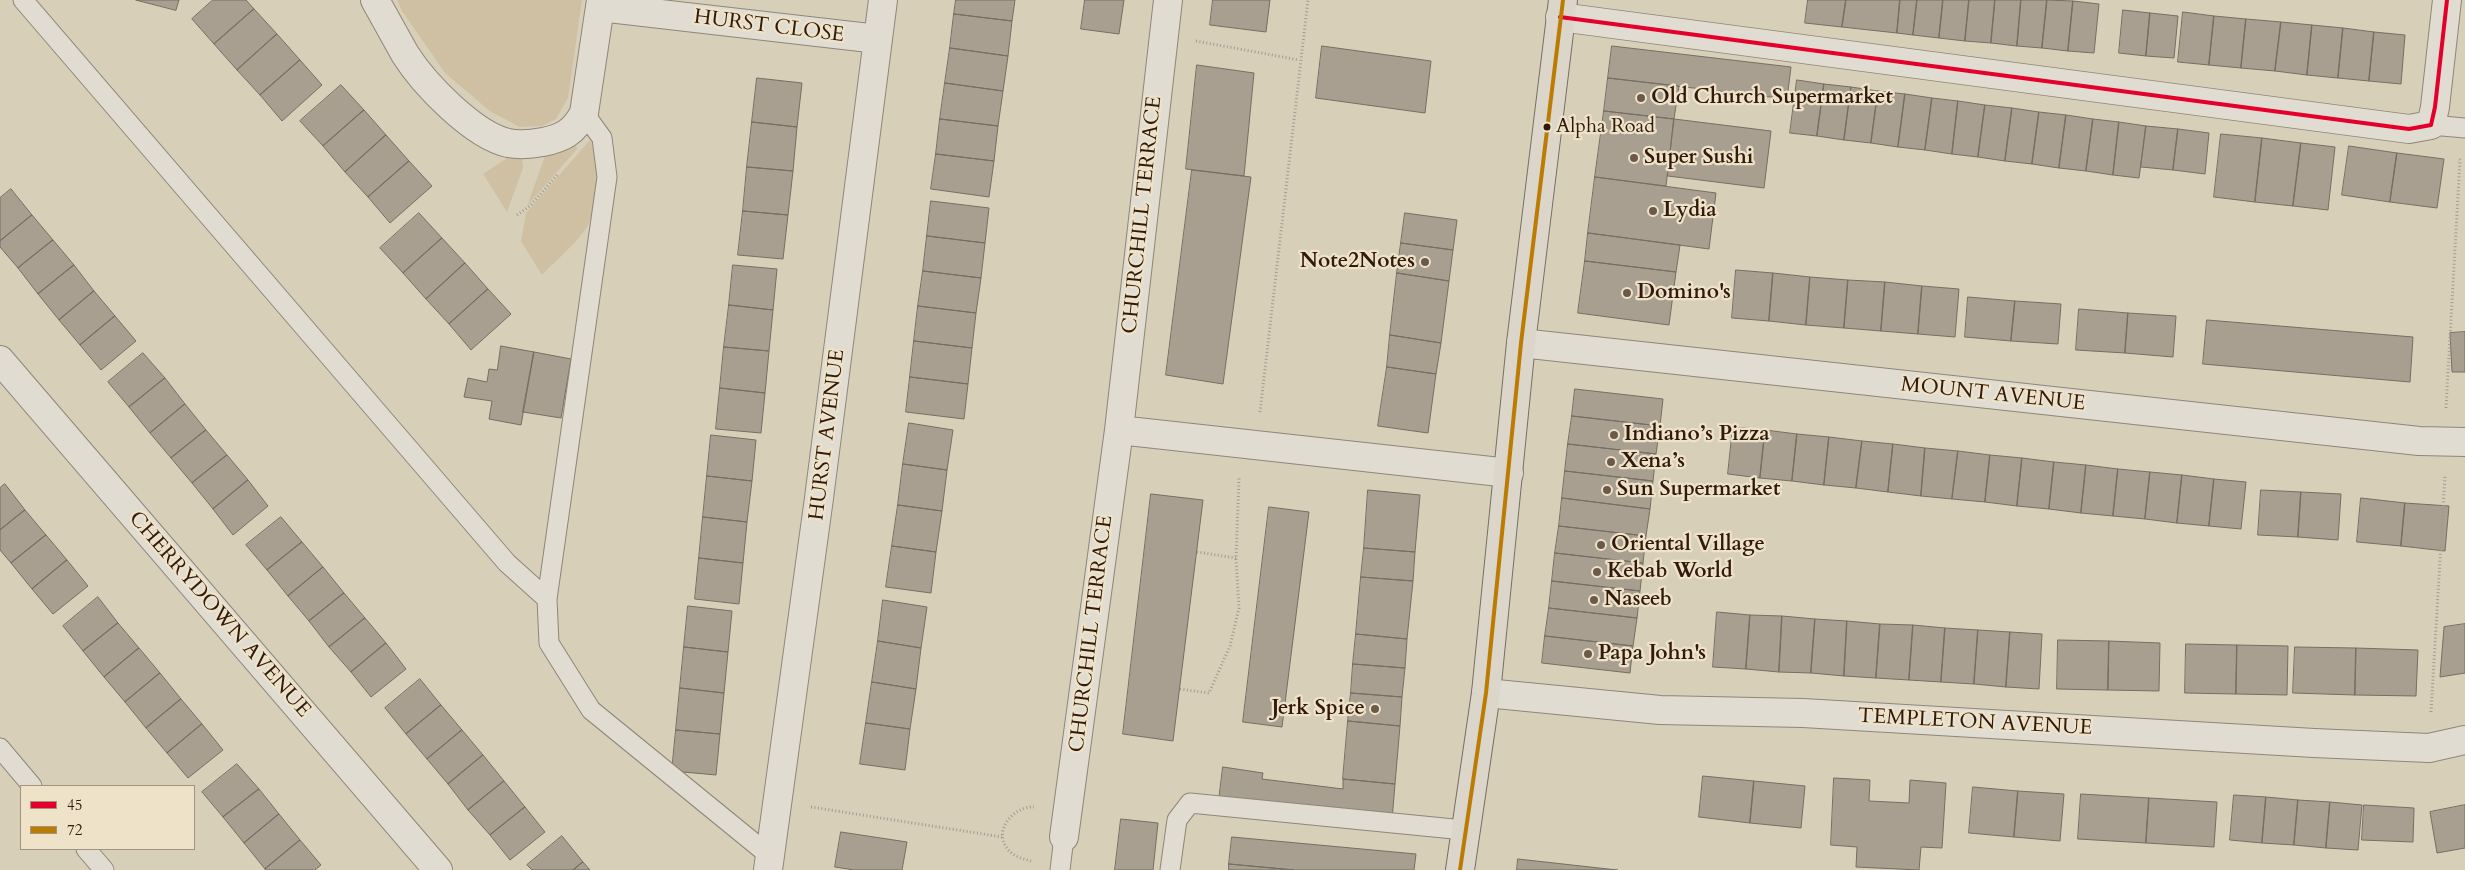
<!DOCTYPE html>
<html>
<head>
<meta charset="utf-8">
<style>
	body { margin:0 }
	#map { position:relative; width:2465px; height:870px; overflow:hidden; background:#d8cfb9; font-family:Cardo,serif }
	canvas { display:block }
	.legend { position:absolute; left:20px; top:785px; width:175px; height:65px; box-sizing:border-box; background:#eee3c9; border:1px solid #a3927e; margin:0; padding:6px 9px; list-style:none; font-size:15px; color:#32190e }
	.legend li { display:flex; align-items:center; gap:10px; height:25px }
	.legend b { width:25px; border:1px solid #a3927e }
</style>
</head>
<body>
<div id="map">
<canvas width="2465" height="870"></canvas>
<ul class="legend">
<li><b style="height:6px;background:#e4002b"></b>45</li>
<li><b style="height:6px;background:#bc7c04"></b>72</li>
</ul>
</div>
<script>
const c = document.querySelector('canvas').getContext('2d');
c.lineJoin = 'round';
function paint(path, color) {
  c.fillStyle = color;
  c.fill(path, 'evenodd');
}
function stroke(path, color, width, dash) {
  c.strokeStyle = color;
  c.lineWidth = width;
  c.lineCap = dash ? 'butt' : 'round';
  c.setLineDash(dash || []);
  c.stroke(path);
}
function write(font, color, halo, rows, align = 'center') {
  c.font = font + ' Cardo,serif';
  c.lineWidth = 4.5;
  c.setLineDash([]);
  c.textBaseline = 'middle';
  c.strokeStyle = halo;
  c.fillStyle = color;
  for (const [text, x, y, turn = 0] of rows) {
    c.save();
    c.translate(x, y);
    c.rotate((+turn || 0) * Math.PI / 180);
    c.textAlign = isNaN(turn) ? turn : align;
    if (halo) c.strokeText(text, 0, 0);
    c.fillText(text, 0, 0);
    c.restore();
  }
}
paint(new Path2D(`
	M397 0H582L568 98 556 119 542 126 520 127 491 112 445 73 402 11Z
	M590 140C600 156 597 210 587 227 577 243 555 261 542 275L521 241 526 213Z
	M576 145 577 149 527 206 545 156Z
	M510 156 522 157 523 168 507 212 483 174Z`), '#cfc0a3');
const building = new Path2D(`
	M136 0H179L176 10Z
	M213 0H246L254 9 214 44 192 19Z
	M956 0H1015L1012 21 954 14Z
	M1085 0H1124L1119 34 1081 29Z
	M1213 0H1270L1266 32 1210 25Z
	M1808 0H1846L1842 27 1805 23Z
	M1846 0H1900L1897 33 1842 27Z
	M1900 0H1917L1913 35 1897 33Z
	M1917 0H1943L1939 38 1913 35Z
	M1943 0H1969L1965 41 1939 38Z
	M1969 0H1995L1991 43 1965 41Z
	M1995 0H2021L2017 46 1991 43Z
	M2021 0H2047L2042 48 2017 46Z
	M2047 0 2073 1 2068 51 2042 48Z
	M2073 1 2099 4 2094 53 2068 51Z
	M254 9 277 34 237 70 214 44Z
	M2123 10 2150 13 2146 56 2119 53Z
	M2183 12 2214 16 2209 65 2178 62Z
	M2150 13 2178 16 2174 58 2146 56Z
	M954 14 1012 21 1008 56 950 48Z
	M2214 16 2246 19 2241 68 2209 65Z
	M2246 19 2281 22 2275 71 2241 68Z
	M2281 22 2312 25 2307 75 2275 71Z
	M2312 25 2343 28 2338 78 2307 75Z
	M2343 28 2374 32 2369 81 2338 78Z
	M2374 32 2405 35 2401 84 2369 81Z
	M277 34 300 60 260 95 237 70Z
	M1322 46 1431 61 1425 113 1316 98Z
	M1612 46 1791 67 1787 99 1608 78Z
	M950 48 1008 56 1003 91 945 83Z
	M300 60 322 85 282 121 260 95Z
	M1197 65 1254 73 1244 176 1186 169Z
	M757 78 802 83 797 127 752 122Z
	M1608 78 1679 86 1674 119 1604 111Z
	M1797 80 1824 84 1817 136 1790 133Z
	M945 83 1003 91 998 126 940 119Z
	M1824 84 1851 87 1844 140 1817 136Z
	M341 85 364 110 323 146 300 121Z
	M1851 87 1878 91 1871 143 1844 140Z
	M1878 91 1905 94 1898 147 1871 143Z
	M1905 94 1932 98 1925 150 1898 147Z
	M1932 98 1958 101 1952 154 1925 150Z
	M1958 101 1985 105 1978 157 1952 154Z
	M1985 105 2012 108 2005 161 1978 157Z
	M2012 108 2039 112 2032 164 2005 161Z
	M364 110 386 135 345 172 323 146Z
	M1604 111 1674 119 1666 186 1595 177Z
	M2039 112 2066 115 2059 168 2032 164Z
	M2066 115 2093 119 2086 171 2059 168Z
	M940 119 998 126 994 161 936 154Z
	M1674 119 1771 131 1764 188 1668 176Z
	M2093 119 2119 122 2113 175 2086 171Z
	M752 122 797 127 793 171 747 167Z
	M2119 122 2146 126 2139 178 2113 175Z
	M2146 126 2178 129 2173 170 2141 167Z
	M2178 129 2209 133 2205 174 2173 170Z
	M2221 134 2262 138 2255 202 2214 197Z
	M386 135 409 161 368 197 345 172Z
	M2262 138 2301 143 2293 206 2255 202Z
	M2301 143 2335 147 2328 210 2293 206Z
	M2349 146 2397 153 2390 202 2342 195Z
	M2397 153 2444 159 2437 208 2390 202Z
	M936 154 994 161 989 197 931 189Z
	M409 161 432 186 390 223 368 197Z
	M747 167 793 171 788 215 743 211Z
	M1192 170 1251 177 1223 384 1166 375Z
	M1595 177 1716 193 1709 249 1588 233Z
	M11 189 32 215 0 241V198Z
	M931 201 989 208 985 243 927 236Z
	M743 211 788 215 783 259 738 255Z
	M419 213 442 238 403 273 380 248Z
	M1405 213 1457 220 1453 250 1401 243Z
	M32 215 53 240 18 268 0 247V241Z
	M1588 233 1680 245 1676 272 1585 261Z
	M927 236 985 243 981 278 923 271Z
	M442 238 465 263 426 299 403 273Z
	M53 240 74 265 38 294 18 268Z
	M1401 243 1453 250 1449 281 1397 273Z
	M1585 261 1676 272 1669 325 1578 313Z
	M465 263 488 289 449 324 426 299Z
	M74 265 94 291 59 320 38 294Z
	M733 265 777 269 773 310 729 305Z
	M1736 270 1773 273 1769 321 1732 318Z
	M923 271 981 278 976 313 918 306Z
	M1397 273 1449 281 1441 343 1390 335Z
	M1773 273 1810 277 1806 325 1769 321Z
	M1810 277 1848 280 1844 328 1806 325Z
	M1848 280 1885 282 1881 331 1844 328Z
	M1885 282 1922 286 1918 334 1881 331Z
	M1922 286 1959 289 1955 337 1918 334Z
	M488 289 511 314 471 350 449 324Z
	M94 291 115 316 80 345 59 320Z
	M1968 297 2015 301 2011 341 1965 337Z
	M2015 301 2061 304 2058 344 2011 341Z
	M729 305 773 310 769 351 724 347Z
	M918 306 976 313 972 348 914 341Z
	M2079 309 2128 313 2125 353 2076 350Z
	M2128 313 2176 316 2173 357 2125 353Z
	M115 316 136 341 101 370 80 345Z
	M2207 320 2413 337 2410 382 2203 364Z
	M2465 332V372H2452L2450 333Z
	M1390 335 1441 343 1436 374 1387 367Z
	M914 341 972 348 968 384 910 377Z
	M501 346 534 352 521 425 489 419 492 401 464 397 468 378 487 382 489 369 497 370Z
	M724 347 769 351 765 393 720 388Z
	M534 352 571 359 561 418 523 412Z
	M143 353 165 378 129 407 108 382Z
	M1387 367 1436 374 1428 433 1378 426Z
	M910 377 968 384 964 419 906 412Z
	M165 378 185 404 150 433 129 407Z
	M720 388 765 393 761 433 716 429Z
	M1575 389 1663 399 1660 426 1572 416Z
	M185 404 206 430 171 458 150 433Z
	M1572 416 1660 426 1656 454 1568 444Z
	M909 423 953 430 947 470 903 464Z
	M1733 427 1765 430 1760 478 1728 474Z
	M206 430 227 455 192 483 171 458Z
	M1765 430 1797 434 1792 481 1760 478Z
	M1797 434 1829 437 1824 485 1792 481Z
	M711 435 756 440 752 481 707 476Z
	M1829 437 1862 441 1856 488 1824 485Z
	M1862 441 1893 444 1888 492 1856 488Z
	M1568 444 1656 454 1653 481 1565 471Z
	M1893 444 1925 448 1921 496 1888 492Z
	M1925 448 1958 451 1952 499 1921 496Z
	M1958 451 1990 455 1985 502 1952 499Z
	M227 455 248 480 213 509 192 483Z
	M1990 455 2022 458 2017 506 1985 502Z
	M2022 458 2054 462 2049 509 2017 506Z
	M2054 462 2086 465 2081 513 2049 509Z
	M903 464 947 470 942 511 898 505Z
	M2086 465 2118 469 2113 516 2081 513Z
	M2118 469 2150 472 2145 519 2113 516Z
	M1565 471 1653 481 1650 509 1562 498Z
	M2150 472 2182 475 2177 523 2145 519Z
	M2182 475 2214 479 2209 526 2177 523Z
	M707 476 752 481 747 522 703 517Z
	M2214 479 2246 482 2241 529 2209 526Z
	M248 480 268 506 233 535 213 509Z
	M5 484 25 510 0 530V488Z
	M1368 490 1420 495 1415 552 1364 548Z
	M2261 490 2301 492 2298 537 2258 535Z
	M2301 492 2341 494 2338 540 2298 537Z
	M1151 494 1203 500 1173 741 1123 734Z
	M1562 498 1650 509 1646 536 1559 526Z
	M2361 498 2405 503 2401 546 2357 542Z
	M2405 503 2449 506 2445 551 2401 546Z
	M898 505 942 511 936 552 892 546Z
	M1269 507 1309 512 1282 727 1243 722Z
	M25 510 46 535 11 563 0 550V530Z
	M281 517 302 542 267 570 246 545Z
	M703 517 747 522 743 563 699 558Z
	M1559 526 1646 536 1643 563 1555 553Z
	M46 535 67 560 32 589 11 563Z
	M302 542 323 567 288 596 267 570Z
	M892 546 936 552 931 593 886 587Z
	M1364 548 1415 552 1413 581 1361 577Z
	M1555 553 1643 563 1640 591 1552 581Z
	M699 558 743 563 739 604 695 599Z
	M67 560 88 586 53 614 32 589Z
	M323 567 344 593 309 621 288 596Z
	M1361 577 1413 581 1407 639 1356 634Z
	M1552 581 1640 591 1637 618 1549 608Z
	M344 593 365 618 329 647 309 621Z
	M98 597 118 623 83 651 63 626Z
	M883 600 927 607 921 648 878 641Z
	M688 606 732 611 728 652 684 647Z
	M1549 608 1637 618 1633 646 1545 636Z
	M1717 612 1750 615 1746 669 1713 667Z
	M1750 615 1782 616 1779 672 1746 669Z
	M1782 616 1815 619 1811 673 1779 672Z
	M365 618 386 643 351 672 329 647Z
	M1815 619 1847 621 1844 676 1811 673Z
	M1847 621 1880 624 1876 678 1844 676Z
	M118 623 139 648 104 677 83 651Z
	M1880 624 1913 625 1909 680 1876 678Z
	M2465 624V673L2440 677 2444 627Z
	M1913 625 1945 628 1941 682 1909 680Z
	M1945 628 1978 630 1974 684 1941 682Z
	M1978 630 2010 632 2006 687 1974 684Z
	M2010 632 2042 634 2039 689 2006 687Z
	M1356 634 1407 639 1405 668 1353 664Z
	M1545 636 1633 646 1630 673 1542 663Z
	M2058 640 2109 641 2108 690 2057 689Z
	M878 641 921 648 916 689 872 682Z
	M2109 641 2160 643 2159 691 2108 690Z
	M386 643 406 669 371 697 351 672Z
	M2186 644 2237 645 2236 694 2185 693Z
	M2237 645 2288 646 2287 695 2236 694Z
	M684 647 728 652 724 693 680 688Z
	M2295 647 2356 648 2355 695 2293 693Z
	M139 648 160 673 125 702 104 677Z
	M2356 648 2418 650 2416 696 2355 695Z
	M1353 664 1405 668 1402 697 1351 693Z
	M160 673 181 699 146 728 125 702Z
	M420 679 441 705 406 734 385 708Z
	M872 682 916 689 910 729 866 723Z
	M680 688 724 693 720 734 676 730Z
	M1351 693 1402 697 1400 726 1348 721Z
	M181 699 202 724 167 753 146 728Z
	M441 705 462 730 427 759 406 734Z
	M1348 721 1400 726 1395 784 1343 779Z
	M866 723 910 729 905 770 860 764Z
	M202 724 223 750 188 778 167 753Z
	M462 730 483 755 448 784 427 759Z
	M676 730 720 734 716 775 672 771Z
	M483 755 504 781 468 810 448 784Z
	M237 764 259 789 223 817 202 792Z
	M1223 767 1263 773 1262 779 1343 789V779L1395 784 1392 820 1219 800Z
	M1703 776 1754 781 1750 823 1699 817Z
	M1834 778 1870 780 1869 801 1909 803 1910 780 1946 783 1942 848 1921 847 1919 870 1856 867 1857 847 1831 845Z
	M504 781 525 807 490 835 468 810Z
	M1754 781 1805 786 1801 828 1750 823Z
	M1973 787 2018 791 2014 837 1969 833Z
	M259 789 279 814 244 843 223 817Z
	M2018 791 2064 794 2060 841 2014 837Z
	M2081 794 2149 798 2146 843 2078 839Z
	M2234 795 2266 797 2262 843 2230 840Z
	M2266 797 2298 800 2294 845 2262 843Z
	M2149 798 2217 802 2214 847 2146 843Z
	M2298 800 2330 802 2326 848 2294 845Z
	M2330 802 2362 805 2358 850 2326 848Z
	M2364 805 2414 808 2413 842 2362 840Z
	M2465 805V848L2437 853 2430 812Z
	M525 807 545 832 510 860 490 835Z
	M279 814 300 840 265 869 244 843Z
	M1121 819 1158 823 1153 870H1115Z
	M841 832 907 842 902 870H854L835 867Z
	M562 836 583 862 573 870H532L527 865Z
	M1232 837 1416 854 1414 870H1294L1229 864Z
	M300 840 321 865 315 870H266L265 869Z
	M1518 859 1617 870H1618H1517Z
	M583 862 590 870H573Z
	M1229 864 1294 870H1229Z`);
paint(building, '#a89f90');
stroke(building, '#766e62', 1);
const service = new Path2D(`
	M23 0 507 563 547 599
	M584 113 602 138 607 177 547 599 549 643 591 710 770 856
	M2431 125 2465 128
	M0 748 32 786
	M86 849 104 870
	M1060 870 1064 837
	M1170 870 1177 820 1190 803 1464 830`);
const minor = new Path2D(`
	M375 0C385 18 395 36 405 54 424 84 473 135 508 143 519 145 532 144 543 142 563 138 574 132 584 113L601 0
	M600 7 878 39
	M1560 17 2409 129 2431 125 2435 107 2447 0
	M1521 343 2419 441 2465 442
	M0 360 438 870
	M1119 430 1509 473
	M1486 693 1660 710 1803 713 2314 743 2429 748 2465 740
	M1064 837 1119 430 1168 0
	M768 870 819 498 883 0`);
const primary = new Path2D(`
	M1460 870 1486 693 1521 343 1563 0`);
stroke(service, '#8e8678', 21);
stroke(minor, '#8e8678', 30);
stroke(primary, '#766e62', 30);
stroke(new Path2D(`
	M1196 41 1299 60
	M517 215 530 206 557 175
	M2446 408 2460 160 2458 157
	M1260 412 1308 0
	M1197 552 1236 558
	M1180 689 1209 693 1230 646 1239 608 1236 558 1239 478
	M2431 712 2445 476
	M811 807 1002 837
	M1031 861C1023 859 1012 856 1007 848 993 830 1014 806 1034 807`), '#a19a91', 3, [1, 2.5]);
stroke(service, '#e0dcd1', 19);
stroke(minor, '#e0dcd1', 28);
stroke(primary, '#dbd6c9', 28);
stroke(new Path2D(`
	M1560 17 2409 129 2431 125 2435 107 2447 0`), '#e4002b', 4);
stroke(new Path2D(`
	M1460 870 1486 693 1521 343 1563 0`), '#bc7c04', 4);
for (const [x, y, r, color] of [
	[1641,98,5,"#6c594a"],
	[1547,127,4.5,"#32190e"],
	[1634,158,5,"#6c594a"],
	[1653,211,5,"#6c594a"],
	[1425,262,5,"#6c594a"],
	[1627,293,5,"#6c594a"],
	[1614,435,5,"#6c594a"],
	[1611,462,5,"#6c594a"],
	[1607,490,5,"#6c594a"],
	[1601,545,5,"#6c594a"],
	[1597,572,5,"#6c594a"],
	[1594,600,5,"#6c594a"],
	[1588,654,5,"#6c594a"],
	[1375,709,5,"#6c594a"]
]) {
  const dot = new Path2D();
  dot.arc(x, y, r, 0, 2 * Math.PI);
  c.fillStyle = color;
  c.fill(dot);
  stroke(dot, '#eee3c9', 2);
}
write('20px', '#32190e', '#eee3c9', [
	["Alpha Road",1556,127]
], 'left');
write('21px', '#32190e', '#eee3c9', [
	["HURST CLOSE",769,27,7],
	["CHURCHILL TERRACE",1143,215,-84],
	["MOUNT AVENUE",1993,395,6],
	["HURST AVENUE",828,435,-83],
	["CHERRYDOWN AVENUE",219,615,49],
	["CHURCHILL TERRACE",1092,634,-83],
	["TEMPLETON AVENUE",1975,723,3]
]);
write('bold 21px', '#32190e', '#eee3c9', [
	["Old Church Supermarket",1651,98],
	["Super Sushi",1644,158],
	["Lydia",1663,211],
	["Note2Notes",1415,262,"right"],
	["Domino's",1637,293],
	["Indiano’s Pizza",1624,435],
	["Xena’s",1621,462],
	["Sun Supermarket",1617,490],
	["Oriental Village",1611,545],
	["Kebab World",1607,572],
	["Naseeb",1604,600],
	["Papa John's",1598,654],
	["Jerk Spice",1365,709,"right"]
], 'left');
</script>
</body>
</html>
